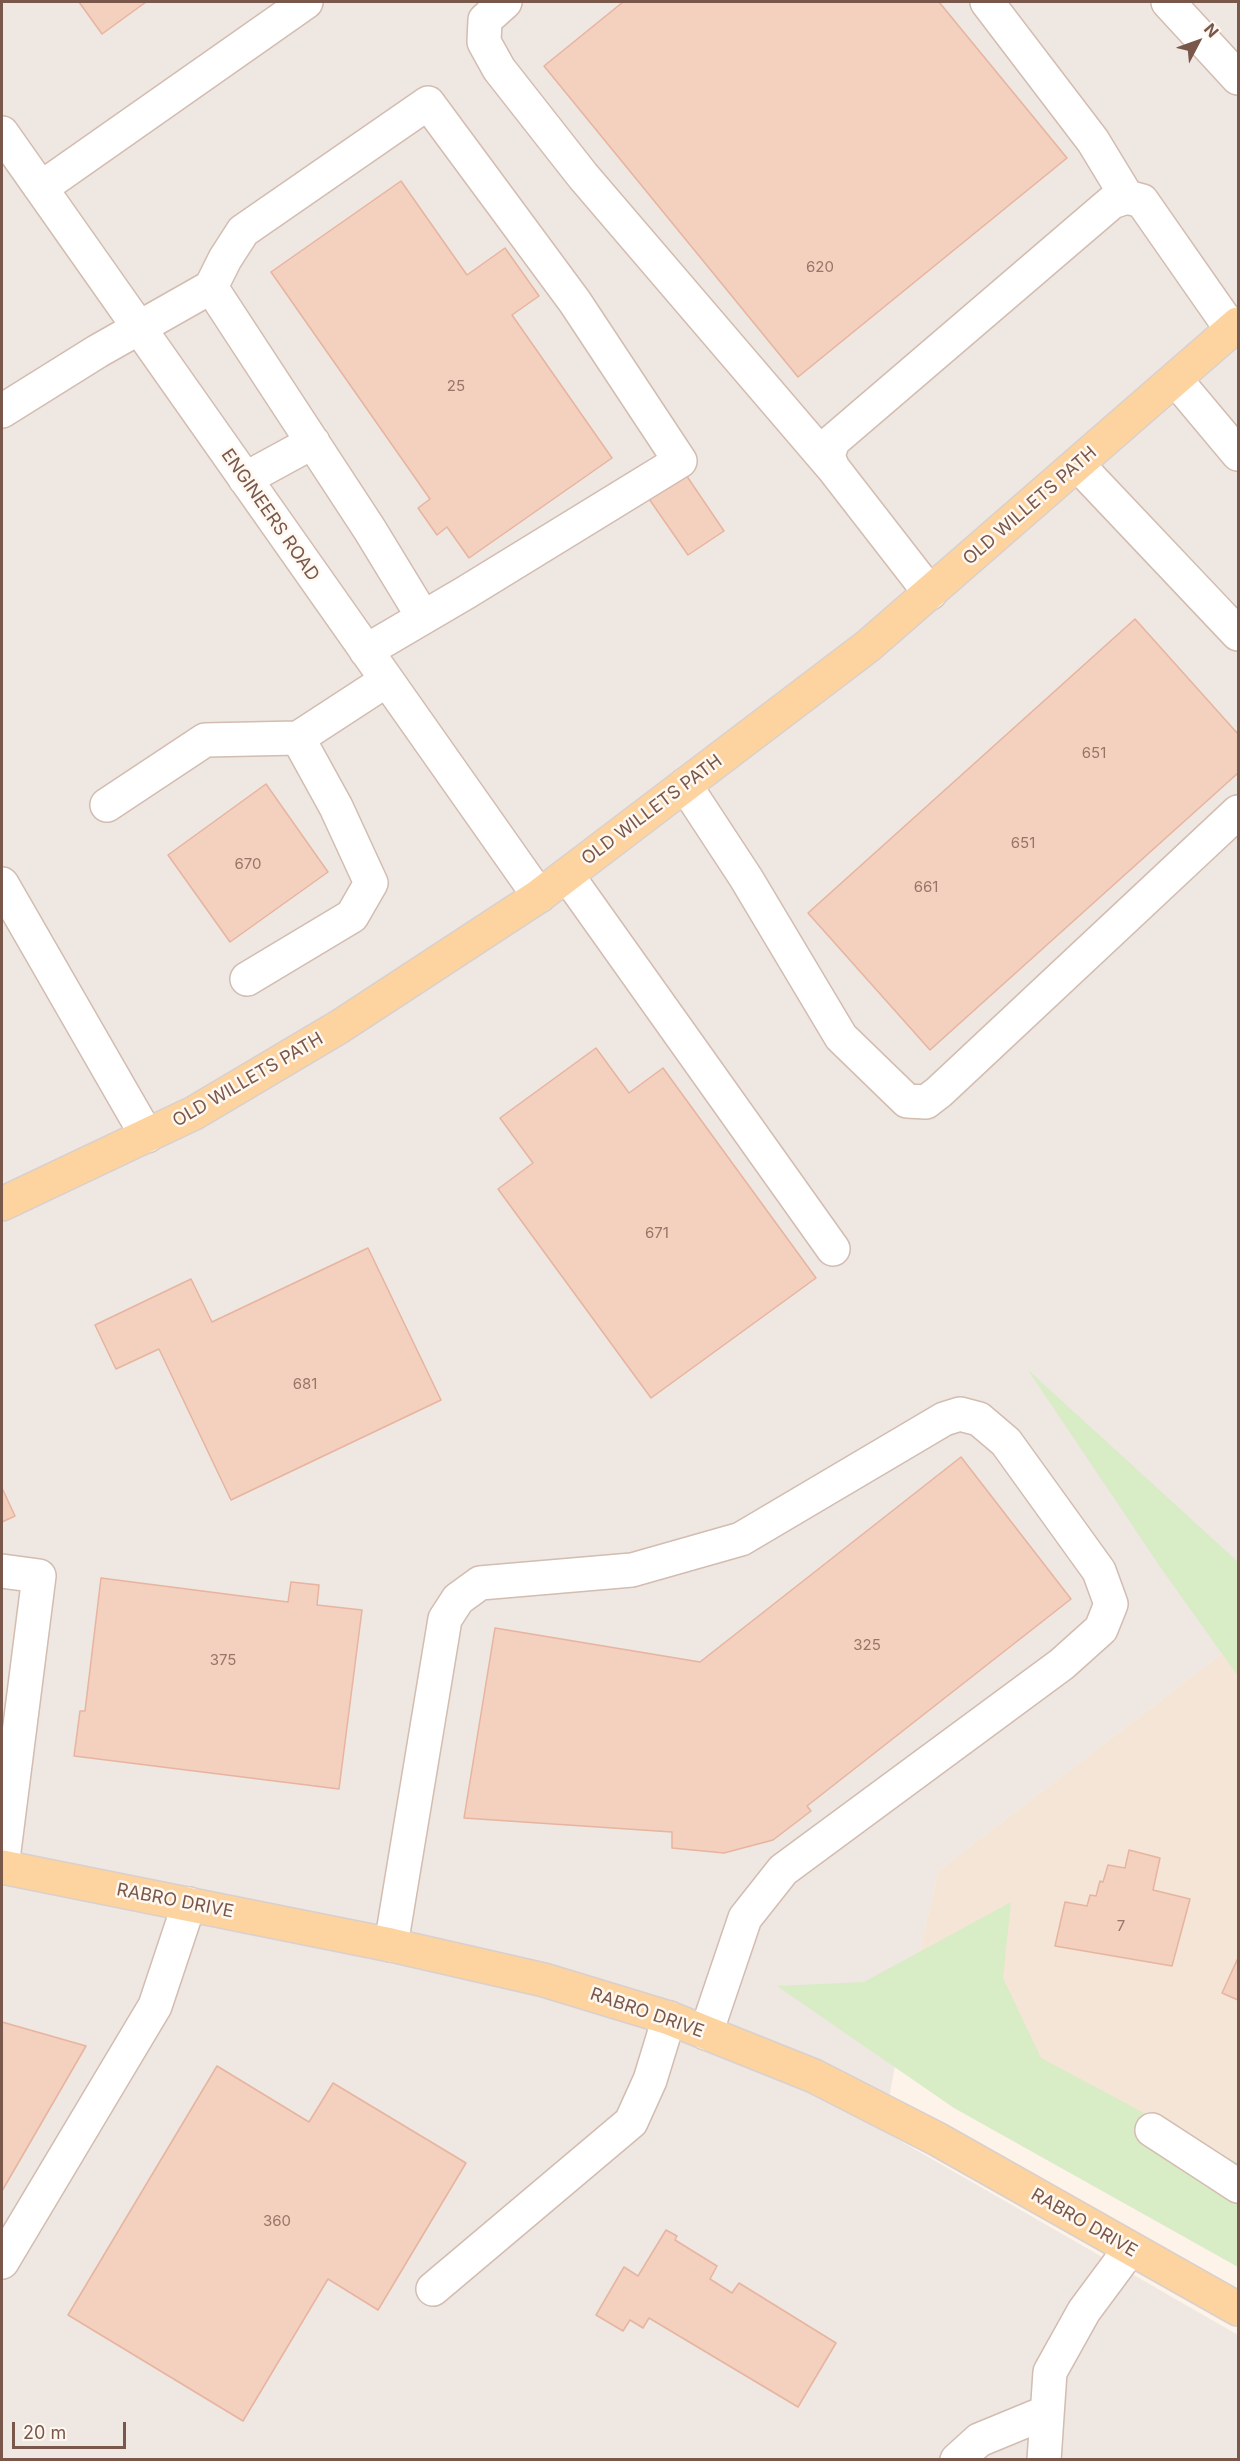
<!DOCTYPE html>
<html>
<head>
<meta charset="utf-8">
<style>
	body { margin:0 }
	#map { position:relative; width:1240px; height:2461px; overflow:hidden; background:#fdf3e8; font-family:Inter,sans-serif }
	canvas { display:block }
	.frame { position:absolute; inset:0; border:3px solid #79574b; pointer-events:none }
	.north { position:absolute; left:1168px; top:12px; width:60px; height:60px; -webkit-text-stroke:4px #fff8f0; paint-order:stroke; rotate:49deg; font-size:16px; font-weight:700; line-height:24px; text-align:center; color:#79574b }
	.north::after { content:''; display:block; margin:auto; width:21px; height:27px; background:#79574b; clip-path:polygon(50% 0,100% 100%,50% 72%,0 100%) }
	.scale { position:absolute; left:12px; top:2422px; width:114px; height:27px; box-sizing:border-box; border:3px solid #79574b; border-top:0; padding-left:8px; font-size:18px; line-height:21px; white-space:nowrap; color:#79574b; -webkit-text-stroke:4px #fff8f0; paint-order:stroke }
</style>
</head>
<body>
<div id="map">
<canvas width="1240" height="2461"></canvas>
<div class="frame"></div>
<div class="north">N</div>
<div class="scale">20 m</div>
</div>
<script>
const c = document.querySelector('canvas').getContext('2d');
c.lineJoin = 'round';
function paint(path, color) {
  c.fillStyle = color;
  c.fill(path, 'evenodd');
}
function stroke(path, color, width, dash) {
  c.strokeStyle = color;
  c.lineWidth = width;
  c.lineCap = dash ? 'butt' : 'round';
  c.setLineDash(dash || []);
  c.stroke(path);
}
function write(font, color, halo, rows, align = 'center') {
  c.font = font + ' Inter,sans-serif';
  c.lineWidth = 5;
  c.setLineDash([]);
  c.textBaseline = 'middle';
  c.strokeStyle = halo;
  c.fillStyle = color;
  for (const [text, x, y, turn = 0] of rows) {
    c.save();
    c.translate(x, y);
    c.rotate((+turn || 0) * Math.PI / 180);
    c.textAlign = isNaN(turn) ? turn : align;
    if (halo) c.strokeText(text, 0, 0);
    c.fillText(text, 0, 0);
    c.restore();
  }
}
paint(new Path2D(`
	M1238 1641V2219L898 2049 938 1871Z`), '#f5e5d6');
paint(new Path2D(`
	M2 2H1238V1641L938 1871 898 2049 883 2131 1238 2335V2459L2 2460Z`), '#eee7e2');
paint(new Path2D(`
	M1028 1370 1238 1562V1676L1161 1568Z
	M1011 1902 1003 1978 1041 2058 1238 2163V2267L954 2108 777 1986 864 1982Z`), '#d8ecc6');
const building = new Path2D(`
	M79 2H146L102 34Z
	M623 2H939L1067 158 798 377 544 66Z
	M401 181 467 275 505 248 539 296 512 315 612 458 469 558 447 527 437 535 418 508 430 499 271 272Z
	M684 472 724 531 688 555 647 496Z
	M1135 619 1238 734V773L930 1050 808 913Z
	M266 784 328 872 230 942 168 855Z
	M596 1048 629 1093 663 1068 816 1278 651 1398 498 1189 533 1163 500 1118Z
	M368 1248 441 1400 231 1500 159 1349 116 1369 95 1325 191 1279 212 1322Z
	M961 1457 1071 1599 807 1806 811 1811 773 1840 724 1853 672 1848V1832L464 1818 495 1628 700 1662Z
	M2 1488 15 1516 2 1522Z
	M101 1578 288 1602 291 1582 319 1585 317 1605 362 1610 339 1789 74 1756 80 1711H85Z
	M1129 1850 1160 1858 1153 1890 1190 1899 1172 1966 1055 1946 1065 1902 1087 1906 1090 1895 1096 1896 1100 1881 1103 1882 1108 1865 1125 1868Z
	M1238 1958V2000L1222 1993Z
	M2 2022 86 2046 2 2191Z
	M217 2066 309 2122 333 2083 466 2163 378 2310 328 2279 243 2421 68 2315Z
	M666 2230 677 2236 675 2240 717 2266 710 2279 732 2293 739 2283 836 2343 798 2407 649 2318 643 2328 630 2320 623 2331 596 2315 624 2267 638 2276Z`);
paint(building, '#f4d0bf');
stroke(building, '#e7b49f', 1.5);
const minor = new Path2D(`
	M505 2 485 20 484 42 499 69 583 176 833 468
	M987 2 1093 141 1127 197
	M1168 2 1238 78
	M2 133 539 896
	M41 188 306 2
	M211 287 370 530 423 617
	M1176 380 1238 454
	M2 411 98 351 211 287 225 259 243 231 428 103 575 302 680 461 465 593 366 651
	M1078 465 1238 634
	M245 479 313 442
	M930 593 833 468 828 456 833 441 1112 202 1127 197 1142 201 1232 330
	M685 785 746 878 841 1037 907 1101 926 1102 939 1092 1238 812
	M107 805 205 740 298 738 387 680
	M567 875 833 1249
	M2 884 147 1136
	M247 979 352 916 371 883 336 807 298 738
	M2 1571 39 1576 2 1867
	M391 1945 445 1619 458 1599 480 1583 632 1570 741 1539 944 1419 960 1414 979 1419 1006 1442 1099 1571 1111 1604 1101 1629 1062 1664 783 1870 745 1918 706 2033
	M1152 2130 1238 2186
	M2 2262 155 2006 189 1904
	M433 2289 631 2122 650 2080 669 2018
	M957 2460 979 2440 1047 2412
	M1044 2460 1050 2372 1084 2311 1130 2249`);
const major = new Path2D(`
	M2 1204 194 1113 339 1027 539 896 868 646 1238 324
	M2 1867 391 1945 544 1980 669 2018 814 2076 937 2139 1238 2309`);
stroke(minor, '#d3bcb0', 36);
stroke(major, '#d9d0cd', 36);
stroke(minor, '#fff', 33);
stroke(major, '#fdd39f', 33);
write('15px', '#987568', null, [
	["620",820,267],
	["25",456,386],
	["651",1094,753],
	["651",1023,843],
	["670",248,864],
	["661",926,887],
	["671",657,1233],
	["681",305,1384],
	["325",867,1645],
	["375",223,1660],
	["7",1121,1926],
	["360",277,2221]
]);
write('18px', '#79574b', '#fff8f0', [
	["OLD WILLETS PATH",1030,506,-41],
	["ENGINEERS ROAD",270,515,55],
	["OLD WILLETS PATH",652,810,-37],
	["OLD WILLETS PATH",248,1080,-30],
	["RABRO DRIVE",175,1901,11],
	["RABRO DRIVE",647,2013,19],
	["RABRO DRIVE",1084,2223,30]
]);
</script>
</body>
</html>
